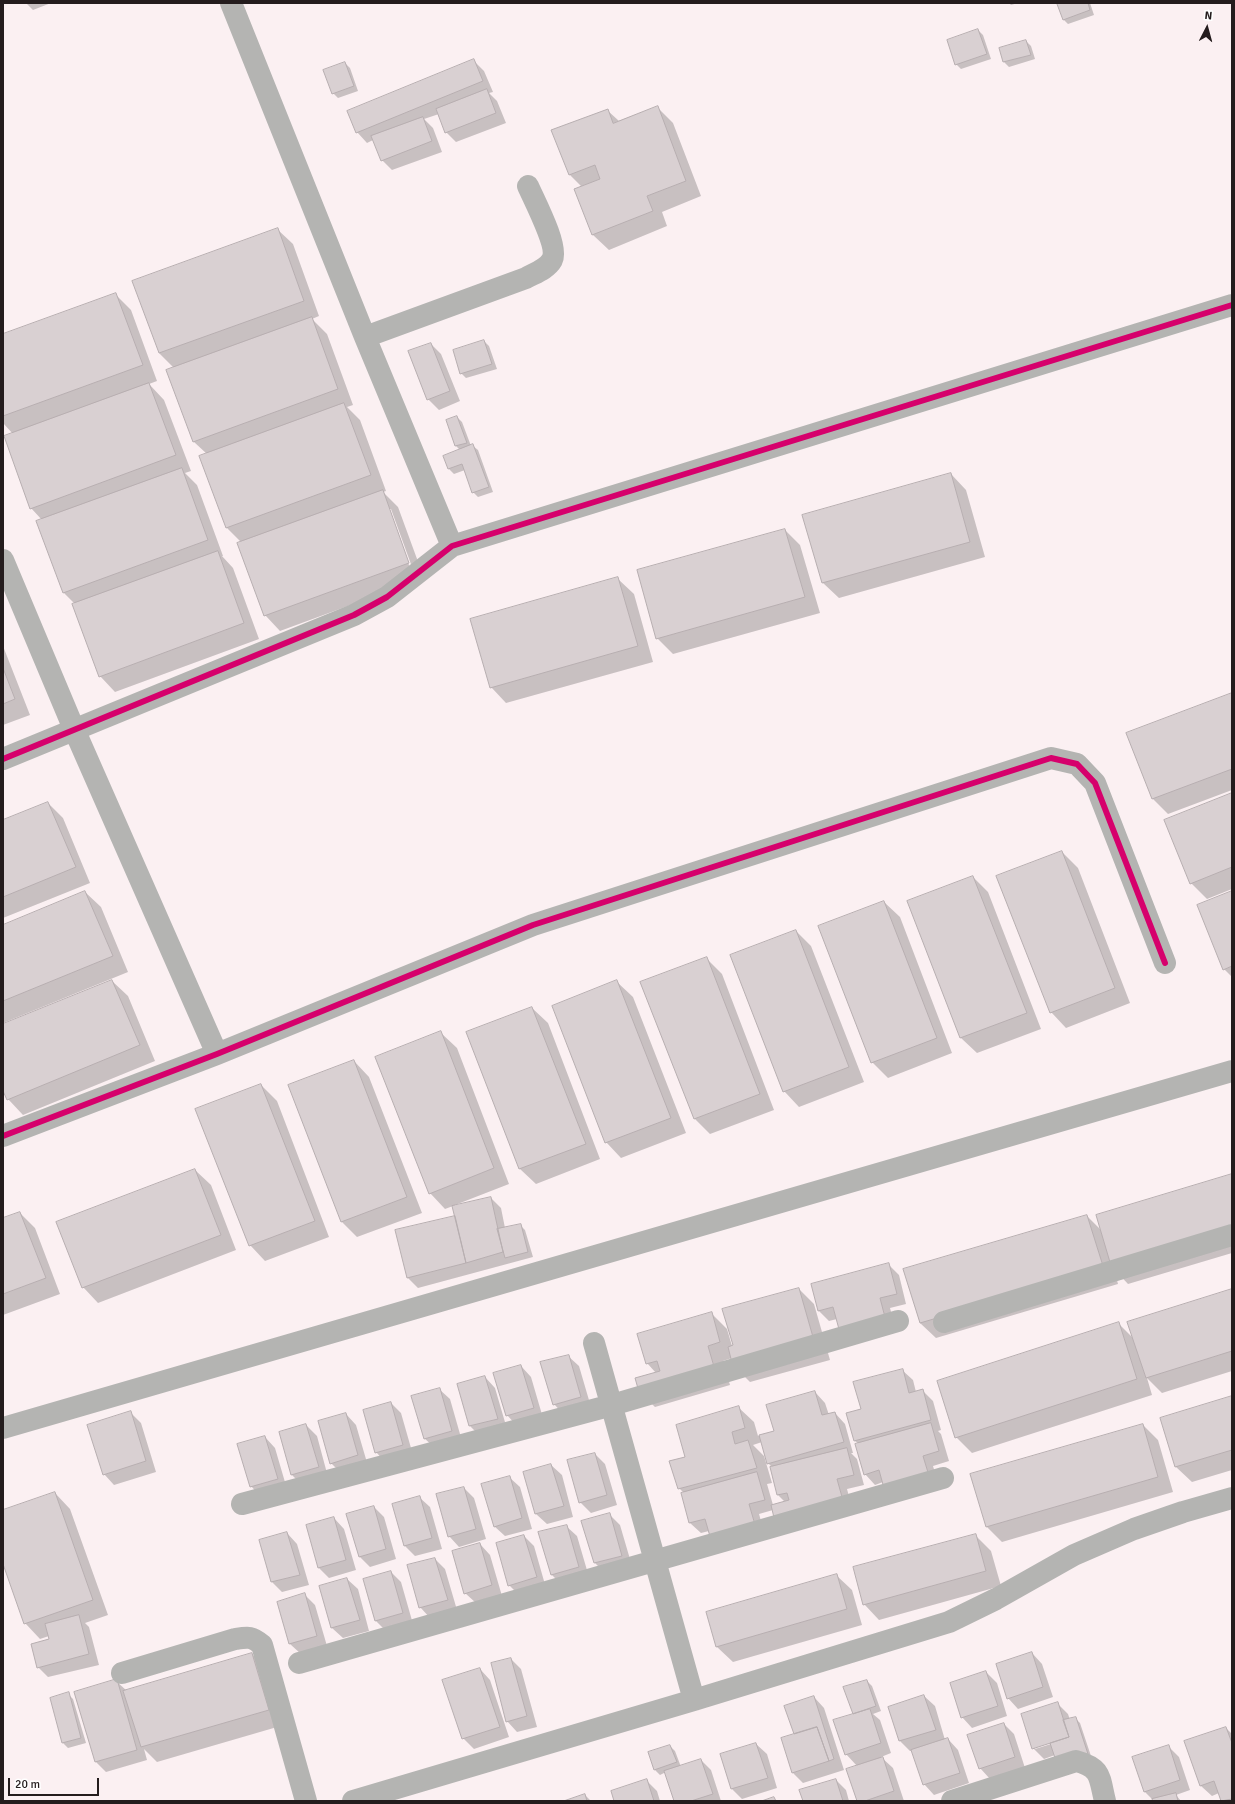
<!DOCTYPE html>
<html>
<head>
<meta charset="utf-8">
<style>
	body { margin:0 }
	#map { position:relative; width:1235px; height:1804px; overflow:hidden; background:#fbf0f2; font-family:Signika,sans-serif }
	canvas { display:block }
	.frame { position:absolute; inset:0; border:4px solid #241c1d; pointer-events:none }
	.north { position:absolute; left:1187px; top:8px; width:40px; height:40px; -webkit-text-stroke:3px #fff; paint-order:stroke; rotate:6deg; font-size:11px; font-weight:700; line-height:16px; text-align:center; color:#241c1d }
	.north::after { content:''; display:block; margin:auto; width:14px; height:18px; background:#241c1d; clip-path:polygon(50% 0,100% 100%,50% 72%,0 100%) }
	.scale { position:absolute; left:8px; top:1778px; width:91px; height:18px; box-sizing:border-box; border:2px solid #241c1d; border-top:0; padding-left:5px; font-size:12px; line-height:14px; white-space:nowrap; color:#241c1d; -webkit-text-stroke:3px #fff; paint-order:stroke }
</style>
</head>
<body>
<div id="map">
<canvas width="1235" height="1804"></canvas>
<div class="frame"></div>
<div class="north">N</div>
<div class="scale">20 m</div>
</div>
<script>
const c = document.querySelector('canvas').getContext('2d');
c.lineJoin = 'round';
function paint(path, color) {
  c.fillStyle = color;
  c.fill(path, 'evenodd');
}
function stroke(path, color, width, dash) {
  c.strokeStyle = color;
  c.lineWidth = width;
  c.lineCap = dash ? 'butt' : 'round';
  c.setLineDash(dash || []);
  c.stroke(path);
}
paint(new Path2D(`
	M26 3H51L33 10Z
	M1009 3H1018L1011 5Z
	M1062 3H1090L1094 15 1068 24 1063 19Z
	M978 30 983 35 991 59 961 69 956 64Z
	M1026 41 1031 46 1035 59 1009 67 1004 62 1000 48Z
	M473 60 484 71 493 92 489 93 497 101 506 123 456 142 446 132 439 114 424 119 433 128 442 152 392 170 382 160 373 140 367 143 357 132Z
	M345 63 350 68 358 91 338 98 333 93Z
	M657 107 673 123 701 196 662 212 667 226 609 250 593 235 575 190 582 187 570 175 553 131 607 110 619 121Z
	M277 229 293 244 319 316 312 319 327 334 353 405 347 407 360 420 386 491 383 492 398 507 424 578 280 631 265 615 242 543 227 528 207 454 194 442 174 368 159 353ZM389 509H391L412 567 410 568Z
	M115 294 131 310 157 381 149 384 164 400 191 471 185 473 197 485 223 556H222L233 568 259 639 115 692 100 676 75 604 64 593 42 520 31 508 13 434 3 423V335Z
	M484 341 489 346 497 369 466 378 461 373Z
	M431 344 441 354 460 401 439 410 428 399Z
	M457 417 462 422 471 446H473L478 450 493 492 478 497 473 492 465 470 454 474 449 469 444 456 460 450 456 446 447 420Z
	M951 474 966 490 985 557 839 598 823 583 804 515Z
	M785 530 800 545 820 613 673 654 657 638Z
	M618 579 634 594 653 662 506 703 491 687Z
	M3 646 30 715 3 725Z
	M1232 694V790L1168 814 1152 798Z
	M1232 794V889L1207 899 1191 883Z
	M48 803 63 818 90 883 3 918V821Z
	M1062 852 1078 868 1130 1003 1066 1028 1051 1012Z
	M973 877 988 892 1041 1029 977 1053 961 1038 909 902Z
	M85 892 101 907 128 972 3 1023V926Z
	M1232 892V977L1224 969Z
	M884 902 900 917 952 1053 888 1078 872 1062Z
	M796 931 811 946 864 1082 799 1107 784 1091Z
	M706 958 722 974 774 1110 710 1134 695 1119 642 982Z
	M112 981 128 996 155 1061 23 1115 8 1099 3 1088V1026Z
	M617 982 633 997 686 1133 621 1158 606 1142Z
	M532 1008 548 1023 600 1159 536 1184 520 1169Z
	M441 1033 457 1048 509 1184 455 1205V1206L491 1198 501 1208 505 1228 520 1225 525 1230 533 1257 418 1288 407 1277 456 1217 453 1206 445 1209 430 1193Z
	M354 1061 369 1077 422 1213 357 1237 342 1222 289 1086Z
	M261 1085 277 1101 329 1237 265 1261 250 1245Z
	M195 1170 211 1185 236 1250 98 1303 83 1287Z
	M1232 1175V1253L1128 1284 1114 1269 1118 1284 936 1338 920 1323 904 1270 1087 1216 1102 1231Z
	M20 1213 35 1228 60 1294 3 1315V1219Z
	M888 1264 899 1275 906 1304 890 1308 896 1331 837 1319 829 1321 819 1311 812 1285Z
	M799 1289 814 1304 830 1360 750 1382 734 1366 732 1358 723 1361 730 1385 655 1407 640 1392 656 1373 647 1363 711 1313 727 1329 732 1346Z
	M1232 1290V1371L1162 1393 1147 1378 1152 1395 972 1453 956 1437 1118 1323 1134 1339Z
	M568 1356 579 1366 591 1407 564 1415 554 1404Z
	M521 1366 531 1377 543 1418 517 1426 507 1415Z
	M902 1370 913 1380 916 1392 922 1390 933 1401 941 1430 938 1431 941 1434 949 1461 933 1466 940 1490 883 1482 875 1485 865 1474 859 1444 855 1441 862 1409Z
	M485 1377 495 1388 507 1429 480 1436 470 1426 458 1385Z
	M439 1389 450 1399 462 1441 435 1448 424 1438Z
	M815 1392 825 1403 829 1415 835 1413 845 1424 853 1453H851L857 1459 864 1485 847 1489 854 1515 773 1510 759 1514 766 1538 709 1531 701 1533 690 1523 682 1494 684 1493 679 1488 686 1457 738 1407 754 1422 758 1436 775 1432ZM762 1442 768 1463 773 1468H771L778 1495 785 1502 773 1505 767 1484 772 1483 764 1456 753 1445Z
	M1232 1397V1470L1192 1482 1176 1467 1162 1418Z
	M391 1403 401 1413 413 1455 386 1463 376 1452Z
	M131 1413 141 1423 156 1472 114 1485 104 1474Z
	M346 1414 356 1425 368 1466 341 1473 331 1463Z
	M306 1425 317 1436 328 1477 302 1485 292 1475Z
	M1143 1425 1158 1440 1173 1492 1002 1542 987 1527 971 1475Z
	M265 1437 275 1448 287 1489 261 1497 251 1486Z
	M595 1454 605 1464 617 1505 591 1513 580 1502Z
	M551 1465 562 1475 573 1517 547 1524 536 1514 524 1472Z
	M509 1477 520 1487 532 1529 505 1536 494 1526Z
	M464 1488 474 1498 486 1539 459 1547 449 1536Z
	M55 1493 70 1509 108 1615 85 1623 89 1627 99 1665 48 1677 38 1667 50 1640 49 1636 40 1639 25 1623 3 1561V1511Z
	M419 1497 430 1507 442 1549 415 1556 405 1546 393 1504Z
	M374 1507 384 1517 396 1559 370 1567 359 1556Z
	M609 1514 620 1525 632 1566 605 1573 595 1563Z
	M334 1518 344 1529 356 1570 329 1578 319 1568Z
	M566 1526 577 1536 589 1577 562 1585 551 1574Z
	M287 1533 297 1544 309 1585 282 1592 272 1582 260 1541Z
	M975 1535 991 1551 1001 1586 879 1620 864 1604Z
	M524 1536 534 1546 546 1588 519 1595 509 1585Z
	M480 1544 490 1555 502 1596 476 1603 465 1593Z
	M435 1559 445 1569 457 1610 430 1618 420 1607Z
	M391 1572 401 1582 413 1624 386 1631 376 1621 364 1579Z
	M836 1575 852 1590 862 1625 733 1662 717 1647 707 1613Z
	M347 1579 358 1589 369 1631 343 1638 332 1628 320 1586Z
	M305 1595 315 1605 327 1646 301 1654 290 1644Z
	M1032 1653 1042 1664 1053 1697 1018 1709 1008 1698Z
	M252 1654 267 1670 284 1725 157 1762 144 1749 147 1760 106 1772 96 1762 75 1693 116 1681 127 1691Z
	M511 1659 521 1669 537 1727 517 1732 507 1721Z
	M480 1669 490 1680 509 1737 474 1749 463 1738Z
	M986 1672 997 1683 1007 1716 972 1728 962 1717Z
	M867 1681 872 1686 881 1711 873 1714 880 1720 891 1753 881 1757 893 1768 904 1801H858L857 1766 846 1754 854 1715 845 1688Z
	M68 1694 73 1699 86 1743 68 1748 63 1743Z
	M924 1696 935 1706 945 1740 948 1739 958 1750 969 1783 934 1795 924 1784 913 1751H910L900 1741 889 1707Z
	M814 1697 824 1708 844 1770 803 1783 793 1773 795 1735 786 1706Z
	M1057 1703 1068 1714 1070 1720 1075 1718 1080 1723 1092 1759 1055 1755 1044 1759 1033 1748ZM1051 1742V1744L1035 1749 1034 1747Z
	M1004 1724 1014 1734 1025 1768 990 1779 980 1768Z
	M1226 1728 1232 1734V1801H1222L1219 1793 1212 1796 1201 1786 1186 1742Z
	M756 1744 767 1754 777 1788 742 1799 732 1789Z
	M670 1746 675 1751 681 1767 701 1760 711 1770 721 1801H675L666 1772 660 1775 655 1770Z
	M1168 1746 1179 1757 1190 1790 1176 1795 1181 1801H1154L1144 1791Z
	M836 1780 846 1790 849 1801H804Z
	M647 1781 657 1791 660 1801H615Z
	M585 1795 591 1801H567Z`), '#0003');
const building = new Path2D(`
	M1059 3H1088L1090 10 1063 20 1057 4Z
	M978 29 987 54 955 65 947 40Z
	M1026 40 1031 55 1003 62 999 48Z
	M474 59 483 81 356 133 347 111Z
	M345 62 354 86 332 94 323 70Z
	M487 89 496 113 445 133 436 109Z
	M658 106 686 181 647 196 653 211 592 235 574 189 600 179 595 165 569 175 551 130 608 109 613 123Z
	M423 117 432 141 381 161 371 136Z
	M278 228 304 301 159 353 132 281Z
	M116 293 143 365 3 416V334Z
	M312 317 338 389 193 442 166 370Z
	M484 340 492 364 460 374 453 350Z
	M431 343 450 391 427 400 408 351Z
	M149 383 176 455 30 509 4 436Z
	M344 403 371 475 226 528 199 456Z
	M457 416 467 443 455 446 446 420Z
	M473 444 489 487 472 493 462 464 448 469 443 456Z
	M182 468 208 540 63 593 36 521Z
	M951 473 970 542 822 583 802 515Z
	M383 490 409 563 264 616 237 543Z
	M785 529 805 597 656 639 637 570Z
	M218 551 244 623 99 677 72 604Z
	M618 577 638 646 490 688 470 619Z
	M3 668 15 699 3 704Z
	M1232 693V769L1152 799 1126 733Z
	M1232 793V867L1190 884 1164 820Z
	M48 802 76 867 3 897V820Z
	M1062 851 1115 988 1050 1013 996 876Z
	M973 876 1027 1013 960 1038 907 901Z
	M85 891 113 956 3 1001V925Z
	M1232 891V966L1223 970 1197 905Z
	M884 901 937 1038 871 1063 818 926Z
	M796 930 849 1067 783 1092 730 955Z
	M707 957 760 1094 694 1119 640 982Z
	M112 980 140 1045 7 1100 3 1091V1024Z
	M617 980 671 1118 605 1143 552 1006Z
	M532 1007 586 1144 519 1169 466 1032Z
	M441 1031 494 1168 429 1194 375 1057Z
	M354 1060 407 1197 341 1222 288 1085Z
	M261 1084 315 1221 249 1246 195 1109Z
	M195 1169 221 1235 82 1288 56 1222Z
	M1232 1174V1233L1112 1269 1096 1215Z
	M491 1197 503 1252 466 1263 452 1206Z
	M20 1212 46 1278 3 1294V1218Z
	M1087 1215 1104 1269 920 1323 903 1269Z
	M455 1216 466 1263 407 1278 395 1230Z
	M521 1224 528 1252 505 1258 497 1229Z
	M889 1263 897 1294 880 1298 886 1321 840 1333 833 1307 818 1311 811 1284Z
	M799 1288 815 1344 733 1367 728 1347 733 1345 722 1309Z
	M1232 1289V1351L1146 1378 1127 1322Z
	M712 1312 720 1342 708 1346 715 1370 639 1392 635 1378 660 1371 657 1361 646 1364 637 1334Z
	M1119 1322 1137 1379 955 1438 937 1381Z
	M569 1355 581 1397 553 1405 540 1362Z
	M521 1365 534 1408 506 1416 493 1373Z
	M903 1369 909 1393 923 1389 931 1420 854 1441 846 1413 861 1409 853 1382Z
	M485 1376 498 1419 469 1426 457 1384Z
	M440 1388 452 1431 424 1439 411 1396Z
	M815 1391 822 1415 835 1412 844 1442 767 1464 759 1435 774 1431 766 1405Z
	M1232 1396V1450L1175 1467 1160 1418Z
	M391 1402 403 1445 375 1453 363 1410Z
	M739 1406 745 1428 732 1432 735 1444 748 1440 757 1468 678 1489 669 1461 685 1457 676 1425Z
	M131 1411 146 1461 103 1475 87 1425Z
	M346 1413 358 1455 330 1464 318 1421Z
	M931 1423 939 1451 923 1456 930 1479 885 1492 879 1470 864 1475 855 1444Z
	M306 1424 319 1467 291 1475 279 1432Z
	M1143 1424 1158 1477 986 1527 970 1474Z
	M265 1436 278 1479 250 1487 237 1444Z
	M847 1448 854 1475 837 1479 844 1504 775 1522 771 1505 789 1500 787 1493 777 1495 770 1467Z
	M595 1453 607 1495 579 1503 567 1460Z
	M551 1464 564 1506 535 1514 523 1472Z
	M757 1472 765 1500 749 1504 756 1528 711 1540 705 1519 689 1523 681 1493Z
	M510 1476 522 1518 494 1527 481 1484Z
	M464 1487 476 1529 448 1537 436 1494Z
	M55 1492 93 1600 24 1624 3 1564V1510Z
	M420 1496 432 1538 404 1546 392 1504Z
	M374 1506 386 1549 359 1557 346 1514Z
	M610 1513 622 1556 594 1563 581 1521Z
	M334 1517 346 1560 318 1568 306 1525Z
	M567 1525 579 1567 551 1575 538 1532Z
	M287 1532 300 1575 271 1582 259 1540Z
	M976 1534 986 1571 863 1605 853 1567Z
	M524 1535 537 1577 508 1586 496 1543Z
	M480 1543 492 1585 464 1594 452 1551Z
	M435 1558 448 1600 419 1608 407 1565Z
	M391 1571 403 1613 375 1621 363 1579Z
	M837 1574 847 1609 716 1647 706 1612Z
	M347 1578 360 1620 331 1628 319 1586Z
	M305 1593 317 1636 289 1644 277 1602Z
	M79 1615 89 1654 37 1668 31 1644 49 1639 45 1624Z
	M1032 1652 1043 1687 1007 1699 996 1664Z
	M252 1653 269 1710 141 1747 123 1691Z
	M511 1658 527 1716 506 1722 491 1663Z
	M480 1668 500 1727 462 1739 442 1680Z
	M986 1671 998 1706 961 1718 950 1683Z
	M117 1679 137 1750 95 1762 74 1692Z
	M867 1680 876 1706 853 1714 843 1687Z
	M69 1692 81 1738 62 1743 50 1698Z
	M924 1695 936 1730 899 1741 888 1707Z
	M814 1696 834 1759 829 1761 817 1727 794 1734 784 1706Z
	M1058 1702 1069 1737 1032 1749 1021 1714Z
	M870 1709 881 1743 845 1755 833 1720Z
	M1076 1717 1088 1754 1057 1764 1050 1743 1069 1737 1063 1720Z
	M1004 1723 1015 1757 979 1769 967 1735Z
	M817 1727 829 1761 792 1773 781 1738Z
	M1226 1727 1232 1743V1799L1221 1801 1214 1781 1200 1786 1184 1741Z
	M948 1738 960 1773 923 1785 911 1750Z
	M756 1743 768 1778 731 1789 720 1754Z
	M670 1745 677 1762 654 1770 648 1752Z
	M1169 1745 1180 1780 1144 1792 1132 1757Z
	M883 1757 894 1791 865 1801H857L846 1769Z
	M701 1759 713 1794 691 1801H674L664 1771Z
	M647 1779 654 1801H614L611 1791Z
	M836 1779 843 1801H803L799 1790Z
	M1176 1793 1178 1801H1153L1152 1799Z
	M585 1794 587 1801H564Z
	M774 1797 776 1801H762Z`);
paint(building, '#d9d0d2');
stroke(building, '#b7aeb0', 1);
stroke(new Path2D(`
	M231 3 365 337 452 546
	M365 337 526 278C535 273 547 269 552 260 559 247 534 200 528 186
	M3 560 74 729 217 1054
	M3 759 354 615 387 597 452 546 1232 305
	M3 1136 217 1054 533 925 1051 758 1077 764 1095 783 1165 963
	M944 1322 1232 1235
	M594 1343 694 1700
	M3 1428 1232 1071
	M242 1504 612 1405 898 1321
	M299 1663 943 1478
	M122 1673 235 1639C248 1637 252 1636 262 1645L306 1801
	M353 1801 694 1700 949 1622 996 1599 1074 1555 1134 1529 1183 1512 1232 1498
	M952 1801 1076 1761C1102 1768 1099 1777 1105 1801`), '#b4b4b2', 22);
stroke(new Path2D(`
	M3 759 354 615 387 597 452 546 1232 305
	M3 1136 217 1054 533 925 1051 758 1077 764 1095 783 1165 963`), '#d6006c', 6);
</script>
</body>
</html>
